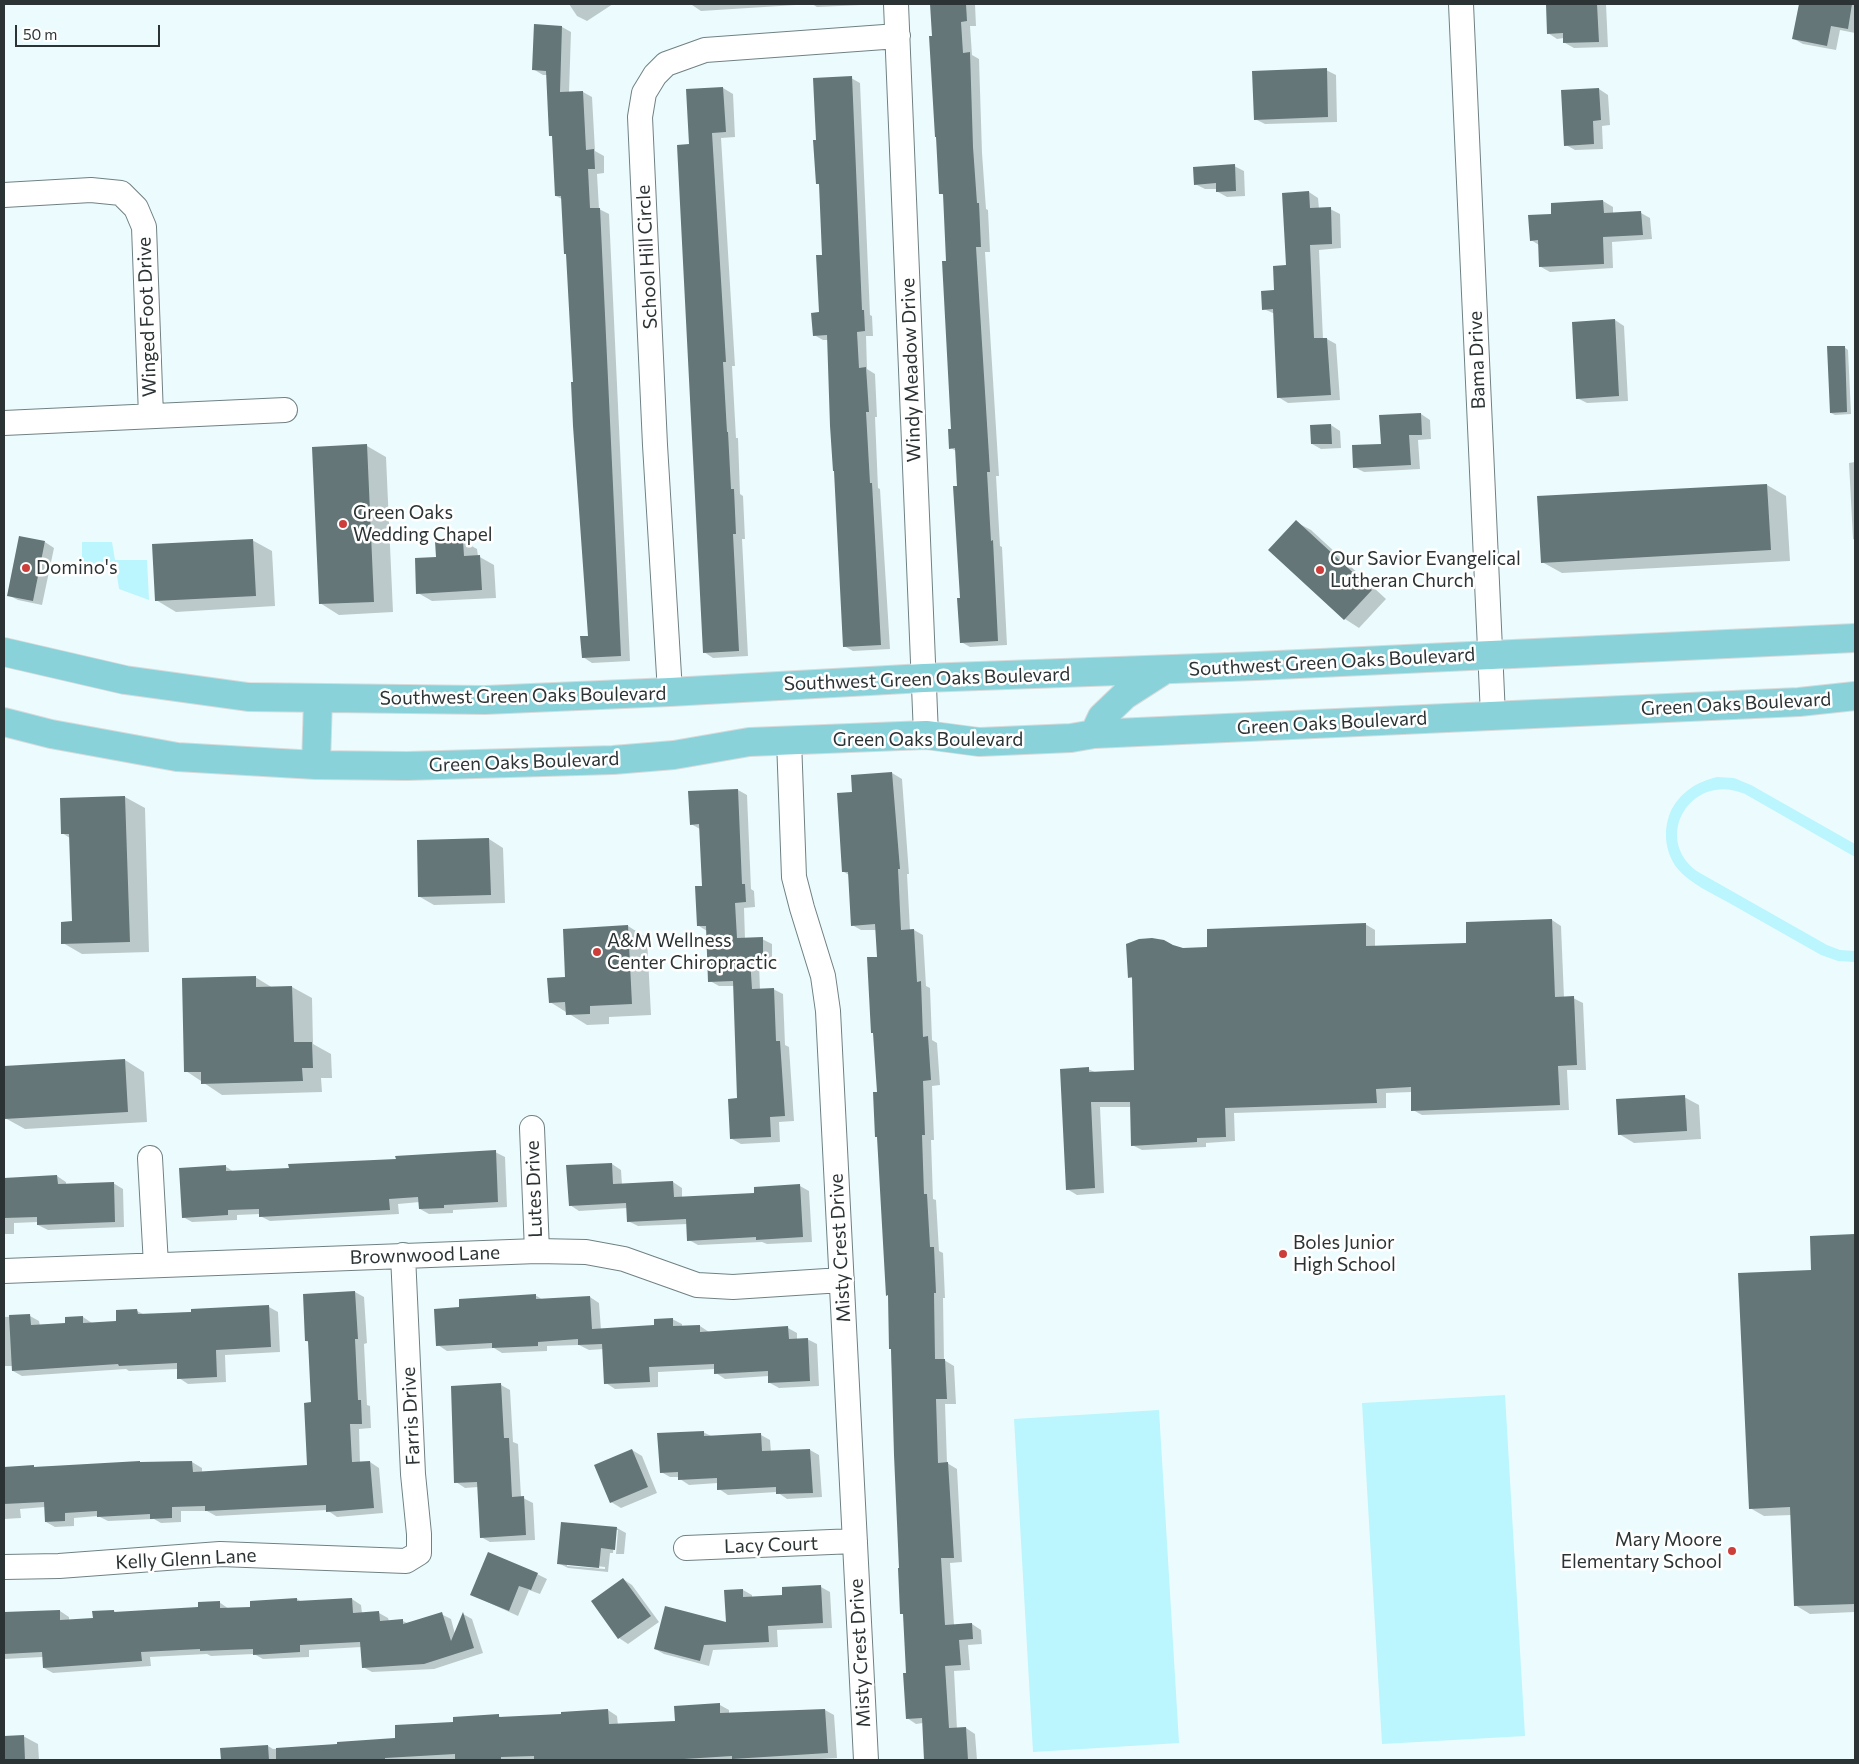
<!DOCTYPE html>
<html>
<head>
<meta charset="utf-8">
<style>
	body { margin:0 }
	#map { position:relative; width:1859px; height:1764px; overflow:hidden; background:#ecfcfe; font-family:Commissioner,sans-serif }
	canvas { display:block }
	.frame { position:absolute; inset:0; border:5px solid #2c3334; pointer-events:none }
	.scale { position:absolute; left:15px; top:25px; width:145px; height:22px; box-sizing:border-box; border:2px solid #2c3334; border-top:0; padding-left:6px; font-size:15px; line-height:18px; white-space:nowrap; color:#2c3334; -webkit-text-stroke:4px #fff; paint-order:stroke }
</style>
</head>
<body>
<div id="map">
<canvas width="1859" height="1764"></canvas>
<div class="frame"></div>
<div class="scale">50 m</div>
</div>
<script>
const c = document.querySelector('canvas').getContext('2d');
c.lineJoin = 'round';
function paint(path, color) {
  c.fillStyle = color;
  c.fill(path, 'evenodd');
}
function stroke(path, color, width, dash) {
  c.strokeStyle = color;
  c.lineWidth = width;
  c.lineCap = dash ? 'butt' : 'round';
  c.setLineDash(dash || []);
  c.stroke(path);
}
function write(font, color, halo, rows, align = 'center') {
  c.font = font + ' Commissioner,sans-serif';
  c.lineWidth = 5;
  c.setLineDash([]);
  c.textBaseline = 'middle';
  c.strokeStyle = halo;
  c.fillStyle = color;
  for (const [text, x, y, turn = 0] of rows) {
    c.save();
    c.translate(x, y);
    c.rotate((+turn || 0) * Math.PI / 180);
    c.textAlign = isNaN(turn) ? turn : align;
    if (halo) c.strokeText(text, 0, 0);
    c.fillText(text, 0, 0);
    c.restore();
  }
}
paint(new Path2D(`
	M82 542H112L115 560H147L149 600 119 589 116 569 82 566Z
	M1717 777 1734 778 1751 785 1855 844V857L1745 794C1690 770 1650 841 1700 873L1827 945 1840 950 1855 951V962L1838 961 1821 955C1791 938 1761 921 1731 904 1712 893 1690 884 1677 868 1665 852 1663 831 1670 813 1679 793 1696 782 1717 777Z
	M1505 1395 1525 1736 1382 1744 1362 1403Z
	M1159 1410 1179 1743 1033 1752 1014 1419Z`), '#bbf5fd');
paint(new Path2D(`
	M569 4H613L587 21 577 16Z
	M692 4H862V5L817 7 812 4 701 11 692 5Z
	M931 4H975L976 26H970L972 55 979 59 982 153 986 209 988 210 990 252H985L999 476H996L1000 546 1002 547 1007 645 970 647 961 642 962 599 958 487 956 451 951 448 952 430 947 262 944 195 940 193Z
	M1547 4H1606L1608 47 1574 48 1565 43 1564 38 1557 39 1548 33Z
	M1800 4H1855V33L1840 30 1836 50 1803 44 1794 39Z
	M535 26 562 27 571 32 569 93 583 92 592 97 595 151 604 156V173L597 174 599 209 609 214 630 661 592 663 583 657 589 637 567 254 562 199 556 196 553 137 550 135 547 75H543L533 69Z
	M1326 70 1336 75 1337 122 1265 124 1255 119Z
	M851 78 860 83 870 315 872 316 873 336H866L867 369 875 374 877 417H875L878 488 880 489 890 649 853 651 844 646 829 340H823L814 335 820 313 824 256 820 185 817 183 818 141Z
	M723 88 733 94 735 137 721 138 735 366H732L736 438H738L740 494 743 496 745 539H742L748 656 713 658 704 652 688 90Z
	M1599 89 1608 95 1610 125 1602 126 1603 149 1575 150 1566 145Z
	M1234 166 1244 171 1245 196 1227 197 1218 192 1217 189H1205L1195 184Z
	M1309 192 1318 198 1319 209H1330L1340 214 1341 248 1319 250 1323 339H1327L1336 344 1340 400 1288 403 1278 397 1275 314 1264 309 1276 292 1287 266Z
	M1603 201 1613 207V214L1641 213 1650 218 1652 239 1612 242 1613 268 1550 272 1541 267 1539 245 1531 240 1553 215 1552 204Z
	M1615 320 1624 326 1628 401 1587 403 1577 398Z
	M1844 347 1848 350 1851 414 1835 415 1831 413Z
	M1421 414 1430 420 1431 439 1418 440 1420 469 1364 472 1354 467Z
	M1331 425 1340 431 1341 448 1321 449 1312 444Z
	M367 446 386 457 393 612 339 615 320 603Z
	M1855 462V540L1853 539 1849 463Z
	M1767 485 1786 496 1790 561 1562 573 1542 562Z
	M1296 522 1311 530 1386 599 1359 628 1345 619 1270 550Z
	M252 540 272 551 275 606 176 612 156 600Z
	M463 541 477 549 478 556 494 565 496 598 432 601 418 593 437 559Z
	M45 542 54 548 42 605 18 600 8 595Z
	M892 773 902 779 909 874H907L910 930H914L923 935 926 986 930 988 932 1040 937 1043 940 1085 932 1086 934 1140H931L933 1199 936 1200 939 1251 943 1253 945 1298H943L944 1360 954 1366 956 1404H945L947 1463 957 1469 962 1562 950 1563 954 1625 972 1624 981 1630 982 1644 968 1645 970 1670 954 1671 957 1729 966 1728 975 1734 977 1760H925L923 1723 916 1724 907 1718 908 1674 904 1615 902 1613 889 1296 888 1295 878 1138 876 1136 878 1093 877 930H861L852 925 849 875 844 872 853 793 852 776Z
	M738 790 747 795 751 889 754 891 755 907 744 908 745 939H762L772 944V962L759 963 760 990 773 989 783 994 785 1045 789 1047 794 1121 779 1122 780 1142 741 1144 732 1139 738 1100 735 986H719L710 981 707 931 699 926 703 887 700 829 691 824 689 793Z
	M125 797 145 808 149 952 82 954 63 943 73 922 70 838 62 833 61 799Z
	M489 839 503 848 505 903 434 905 420 897Z
	M1552 920 1561 926 1564 998H1573L1583 1003 1586 1070H1567L1569 1110 1422 1115 1413 1110 1412 1092 1386 1093V1108L1234 1113 1235 1141 1206 1143V1147L1142 1150 1132 1145V1107H1100L1104 1193 1077 1195 1067 1189 1088 1069 1097 1073 1135 1071 1133 979 1129 977 1175 947 1183 949H1209L1365 924 1375 930V947L1468 944Z
	M628 926 647 938 651 1015 609 1017V1024L587 1025 550 1002 566 979Z
	M255 977 273 988 292 987 312 998 313 1044 331 1054 332 1078H321L322 1092 222 1095 186 1071Z
	M125 1060 144 1072 147 1122 25 1129 5 1118 4 1067Z
	M1684 1097 1699 1105 1701 1139 1634 1143 1619 1134Z
	M495 1152 505 1157 507 1207 453 1210V1213L429 1214 420 1209V1202L398 1204 399 1214 270 1221 260 1216V1214L237 1215V1220L192 1222 183 1217 225 1166 234 1172 290 1169Z
	M612 1164 621 1170 622 1185 673 1182 682 1188V1198L755 1194 800 1186 809 1191 812 1242 767 1244 762 1242 698 1245 689 1240 688 1224 638 1226 628 1221V1208L579 1211 570 1205Z
	M57 1176 66 1182V1185L113 1183 123 1189 124 1227 48 1230 38 1225V1222L14 1223V1234H4V1193L13 1192Z
	M1855 1235V1612L1810 1614 1795 1605 1792 1515 1764 1516 1750 1508 1812 1271 1811 1237Z
	M355 1292 364 1297 367 1343 364 1344 367 1405 370 1406 371 1428 359 1429 360 1463 370 1462 379 1468 383 1513 337 1517 327 1510 216 1516 207 1511H181V1522L161 1523 154 1519 108 1521 98 1516 74 1518V1526L55 1527 46 1522 45 1507 20 1509 21 1518 4 1519V1468L192 1462 202 1468V1473L309 1467 312 1404 309 1342 306 1341Z
	M535 1295 543 1300 590 1297 599 1303 601 1330 655 1327 672 1319 682 1324V1327L700 1326 709 1332 788 1328 797 1333V1340L807 1339 817 1344 819 1386 779 1388 770 1383 769 1376 725 1379 716 1373 715 1369 658 1372V1387L615 1389 606 1383 604 1349 589 1350 579 1345 547 1346V1351L502 1353 494 1348 447 1351 438 1345 460 1308Z
	M269 1307 278 1312 280 1352 225 1355 226 1382 188 1384 179 1378 178 1369 129 1371 126 1369 22 1376 13 1371V1366H4V1317L30 1316 39 1321 40 1326 66 1325 83 1317 92 1323H117L137 1311 145 1315Z
	M501 1385 510 1390 513 1442 518 1444 521 1497 533 1503 535 1540 490 1542 481 1537 478 1487 465 1488 456 1482Z
	M703 1432 713 1437 761 1435 770 1440 771 1452 810 1450 819 1455 822 1497 787 1499 777 1492 728 1495 719 1489 718 1483 689 1485 680 1479 679 1477H670L661 1472Z
	M632 1450 642 1456 657 1493 621 1508 611 1502Z
	M617 1528 626 1533 624 1554H616L618 1530H615L613 1553H610L608 1572 568 1568 558 1563ZM567 1563 605 1567V1569L567 1566Z
	M537 1574 547 1579 540 1594 529 1590 518 1616 472 1595Z
	M623 1579 632 1585 659 1622 628 1644 619 1638Z
	M821 1587 830 1592 832 1628 777 1630 778 1647 713 1650 709 1666 664 1654 655 1649 727 1624 743 1590 752 1595V1598L783 1597Z
	M297 1599 302 1602 352 1599 361 1605 362 1613H379L388 1618 389 1621H403L409 1624 441 1614 451 1619 455 1634 463 1614 472 1619 483 1653 434 1669 372 1672 363 1667 362 1647 309 1650V1657L263 1659 254 1654 211 1656 207 1654 150 1657 151 1666 53 1673 44 1668 43 1657 4 1659V1613L60 1611 69 1617V1621L94 1619V1612L114 1611 117 1613 200 1608 219 1602 229 1609 252 1608 251 1602Z
	M720 1705 729 1710V1714L825 1710 834 1715 837 1758 802 1760H225V1749L268 1746 273 1749 338 1746 397 1740 454 1723 498 1716 503 1718 562 1716 608 1710 617 1716 618 1725 676 1722Z
	M23 1736 38 1744 39 1760H4V1737Z`), '#0003');
paint(new Path2D(`
	M930 4H966L967 21 961 22 963 53 970 52 973 147 977 203H979L981 247H976L990 472H987L991 541 993 540 998 641 960 643 957 598H960L953 486H957L955 448 949 449 948 429H951L942 261H946L943 194H939L936 137H935L929 36H932Z
	M1546 4H1597L1599 42 1563 43V33L1547 34Z
	M1799 4H1852L1848 29 1831 26 1827 46 1792 39Z
	M534 24 562 26 560 92 583 91 586 150 594 149 595 169H588L590 208H600L621 656 582 658 580 636H588L573 426 571 382H573L566 254H564L561 196H555L552 136H549L546 71 532 70Z
	M1327 68 1328 117 1254 120 1252 71Z
	M852 76 862 310H864L865 331 857 332 859 368 866 367 869 412H866L870 483H872L881 645 843 647 834 471H833L830 426 827 335 813 336 811 313 819 312 816 255H822L819 184H816L813 140H816L813 78Z
	M723 87 726 132 712 133 726 362H723L727 432H728L731 489H734L736 534H733L739 651 703 653 677 145 689 144 686 89Z
	M1599 88 1601 120 1593 121 1594 144 1564 146 1561 90Z
	M1235 164 1236 191 1216 192V183L1194 185 1193 167Z
	M1309 191 1310 208 1331 207 1332 244 1310 245 1314 338H1327L1331 395 1277 398 1273 309 1262 310 1261 291 1274 290 1273 266 1286 265 1282 193Z
	M1603 200 1604 213 1641 211 1643 235 1603 237 1604 264 1539 267 1538 240 1530 241 1528 215 1551 214V203Z
	M1615 319 1619 396 1576 399 1572 322Z
	M1827 346H1845L1847 412 1830 413Z
	M1421 413 1422 435H1409L1411 465 1353 468 1352 445 1381 444 1379 415Z
	M1331 424 1332 444H1311L1310 425Z
	M367 444 374 602 319 604 312 447Z
	M1767 484 1771 550 1541 563 1537 496Z
	M1296 520 1372 590 1344 620 1268 550Z
	M19 536 45 541 33 601 7 596Z
	M253 539 256 596 155 601 152 544Z
	M463 540 464 556 480 555 482 590 416 594 415 558 436 557 435 541Z
	M892 772 900 869H898L901 930 914 929 917 982 921 981 923 1037 928 1036 931 1080 923 1081 925 1135H922L924 1194H927L930 1247H934L936 1293H934L935 1359H945L947 1399H936L938 1463 948 1462 954 1558H941L945 1625 972 1623 973 1639 959 1640 961 1665 945 1666 949 1728 966 1727 968 1760H924L922 1718 906 1719 903 1673H906L903 1614H900L898 1568H899L894 1455 891 1349H889L888 1295 886 1296 877 1137H875L873 1092H877L873 1033H871L867 957H877L875 924 851 926 848 872H842L837 793 852 792 851 775Z
	M738 789 742 884H745L746 902 735 903 737 938 763 937V958H750L752 989 774 988 776 1041H780L785 1116 770 1117 771 1137 730 1139 728 1099 737 1098 733 981 708 982 706 926H697L695 886H702L699 824 690 825 688 791Z
	M125 796 130 942 61 944V922L72 921 69 834H61L60 798Z
	M489 838 491 895 418 897 417 840Z
	M1552 919 1555 997 1574 996 1577 1065 1558 1066 1560 1105 1411 1111V1087L1376 1089 1377 1103 1225 1108 1226 1137 1197 1138V1142L1131 1146 1130 1102H1091L1095 1188 1066 1190 1060 1069 1089 1067V1072L1134 1070 1132 977 1128 978 1126 944 1139 939 1152 938 1164 940 1173 945 1183 948 1207 947V929L1366 923V946L1466 943V922Z
	M628 925 632 1004 590 1006V1014L566 1015 565 1002 549 1003 547 978 565 977 563 929Z
	M256 976V987L292 986 294 1042H312L313 1068H302L303 1081 201 1084V1072H184L182 978Z
	M125 1059 128 1112 4 1119V1066Z
	M1685 1095 1687 1131 1618 1135 1616 1099Z
	M496 1150 498 1202 444 1205V1208L419 1209 418 1197 389 1199 390 1210 259 1217V1209L228 1210V1215L182 1218 179 1168 226 1165V1171L289 1168 288 1164 396 1159 395 1156Z
	M612 1163 613 1184 673 1181 674 1197 754 1193V1187L800 1184 803 1237 756 1240V1237L687 1241 686 1219 627 1222 626 1203 569 1206 566 1165Z
	M57 1175 58 1184 114 1182 115 1222 37 1225V1217L4 1218V1178Z
	M1855 1234V1604L1794 1606 1790 1507 1749 1509 1738 1273 1811 1270 1810 1236Z
	M355 1291 358 1339H355L358 1400H361L362 1424H350L352 1462 370 1461 374 1508 326 1512V1505L205 1511V1506L172 1507V1518L150 1519V1514L97 1517V1511L65 1513V1521L45 1522 44 1502 4 1504V1467L34 1465V1467L140 1461V1462L192 1461 193 1472 307 1465 304 1403 311 1402 308 1341H305L303 1294Z
	M536 1294V1299L590 1296 592 1329 654 1325V1319L673 1318V1326L700 1325V1332L788 1326 789 1339 808 1338 810 1381 768 1383V1371L714 1374V1364L649 1367 650 1382 604 1384 602 1344 578 1345V1339L538 1342V1346L492 1348V1343L436 1346 434 1309 459 1307V1299Z
	M269 1305 271 1347 216 1350 217 1377 177 1379V1363L119 1366 118 1364 12 1371 9 1315 30 1314 31 1325 65 1323V1317L83 1316V1323L116 1321V1310L137 1309 138 1314 191 1312V1309Z
	M501 1383 504 1438H509L512 1497 524 1496 526 1535 480 1538 477 1482 454 1483 451 1386Z
	M704 1431V1436L761 1433 762 1451 810 1449 813 1493 776 1494V1487L717 1490V1478L678 1480V1472L660 1473 657 1433Z
	M632 1449 648 1487 610 1503 594 1465Z
	M561 1522 617 1527 615 1550 601 1548 599 1568 557 1564Z
	M488 1552 538 1573 531 1590 519 1586 509 1611 470 1595Z
	M623 1578 651 1616 618 1639 591 1601Z
	M821 1585 823 1623 768 1626 769 1642 704 1645 700 1661 654 1649 665 1606 726 1622 724 1590 743 1589V1597L782 1595V1587Z
	M297 1598V1601L352 1598 353 1613 379 1611 380 1621 403 1619V1624L442 1612 451 1641 463 1612 474 1648 424 1664 362 1668 360 1642 300 1645V1652L253 1655V1649L200 1651V1649L141 1652 142 1661 43 1668 42 1652 4 1654V1612L60 1610V1620L93 1618 92 1611 114 1610V1612L198 1607V1602L220 1601V1608L250 1607V1601Z
	M720 1703V1713L825 1709 828 1753 732 1759V1756L668 1760H621V1759L534 1760V1756L501 1757V1760H455V1754L385 1758V1760H276V1748L337 1744V1742L395 1738V1725L453 1722V1717L499 1714V1717L561 1714V1712L608 1709 609 1724 675 1721 674 1706Z
	M24 1735 25 1760H4V1736Z
	M268 1745 269 1760H221L220 1748Z`), '#647678');
const minor = new Path2D(`
	M896 4 926 735
	M1461 4 1493 716
	M4 195 91 190 121 193 136 208 144 227 151 416
	M4 423 285 410
	M670 692 655 445 640 117 644 93 655 75 666 64 705 50 898 36
	M789 740 794 877 802 908 823 976 828 1011 866 1760
	M532 1128 537 1251
	M150 1158 156 1265
	M4 1271 537 1251 586 1252 624 1259 697 1285 733 1287 842 1280
	M686 1548 855 1541
	M4 1567 59 1566 220 1554 406 1561 419 1553V1534L413 1474 403 1255`);
const major = new Path2D(`
	M4 652 125 680 248 697 485 700 670 692 924 678 1256 666 1855 638
	M4 722 51 734 177 757 316 765 407 766 613 760 674 755 749 742 926 735 979 742 1071 738 1094 734 1799 702 1855 696
	M1094 734 1102 717 1125 695 1164 670
	M316 765 318 699`);
stroke(minor, '#708184', 26);
stroke(major, '#d9dada', 30);
stroke(minor, '#fff', 24);
stroke(major, '#89d2da', 28);
for (const [x, y, r, color] of [
	[343,524,5,"#cd3e3a"],
	[26,568,5,"#cd3e3a"],
	[1320,570,5,"#cd3e3a"],
	[597,952,5,"#cd3e3a"],
	[1283,1254,5,"#cd3e3a"],
	[1732,1551,5,"#cd3e3a"]
]) {
  const dot = new Path2D();
  dot.arc(x, y, r, 0, 2 * Math.PI);
  c.fillStyle = color;
  c.fill(dot);
  stroke(dot, '#fff', 2);
}
write('19px', '#2c3334', '#fff', [
	["School Hill Circle",647,257,-93],
	["Winged Foot Drive",147,317,-92],
	["Bama Drive",1477,360,-92],
	["Windy Meadow Drive",911,370,-92],
	["Southwest Green Oaks Boulevard",1332,662,-3],
	["Southwest Green Oaks Boulevard",927,679,-2],
	["Southwest Green Oaks Boulevard",523,696,-1],
	["Green Oaks Boulevard",1736,704,-3],
	["Green Oaks Boulevard",1332,723,-3],
	["Green Oaks Boulevard",928,740],
	["Green Oaks Boulevard",524,762,-2],
	["Lutes Drive",534,1189,-92],
	["Misty Crest Drive",840,1248,-93],
	["Brownwood Lane",425,1255,-2],
	["Farris Drive",411,1416,-93],
	["Lacy Court",771,1545,-2],
	["Kelly Glenn Lane",186,1559,-3],
	["Misty Crest Drive",860,1653,-93]
]);
write('19px', '#2c3334', '#fff', [
	["Green Oaks",353,513],
	["Wedding Chapel",353,535],
	["Our Savior Evangelical",1330,559],
	["Lutheran Church",1330,581],
	["Domino's",36,568],
	["A&M Wellness",607,941],
	["Center Chiropractic",607,963],
	["Boles Junior",1293,1243],
	["High School",1293,1265],
	["Mary Moore",1722,1540,"right"],
	["Elementary School",1722,1562,"right"]
], 'left');
</script>
</body>
</html>
